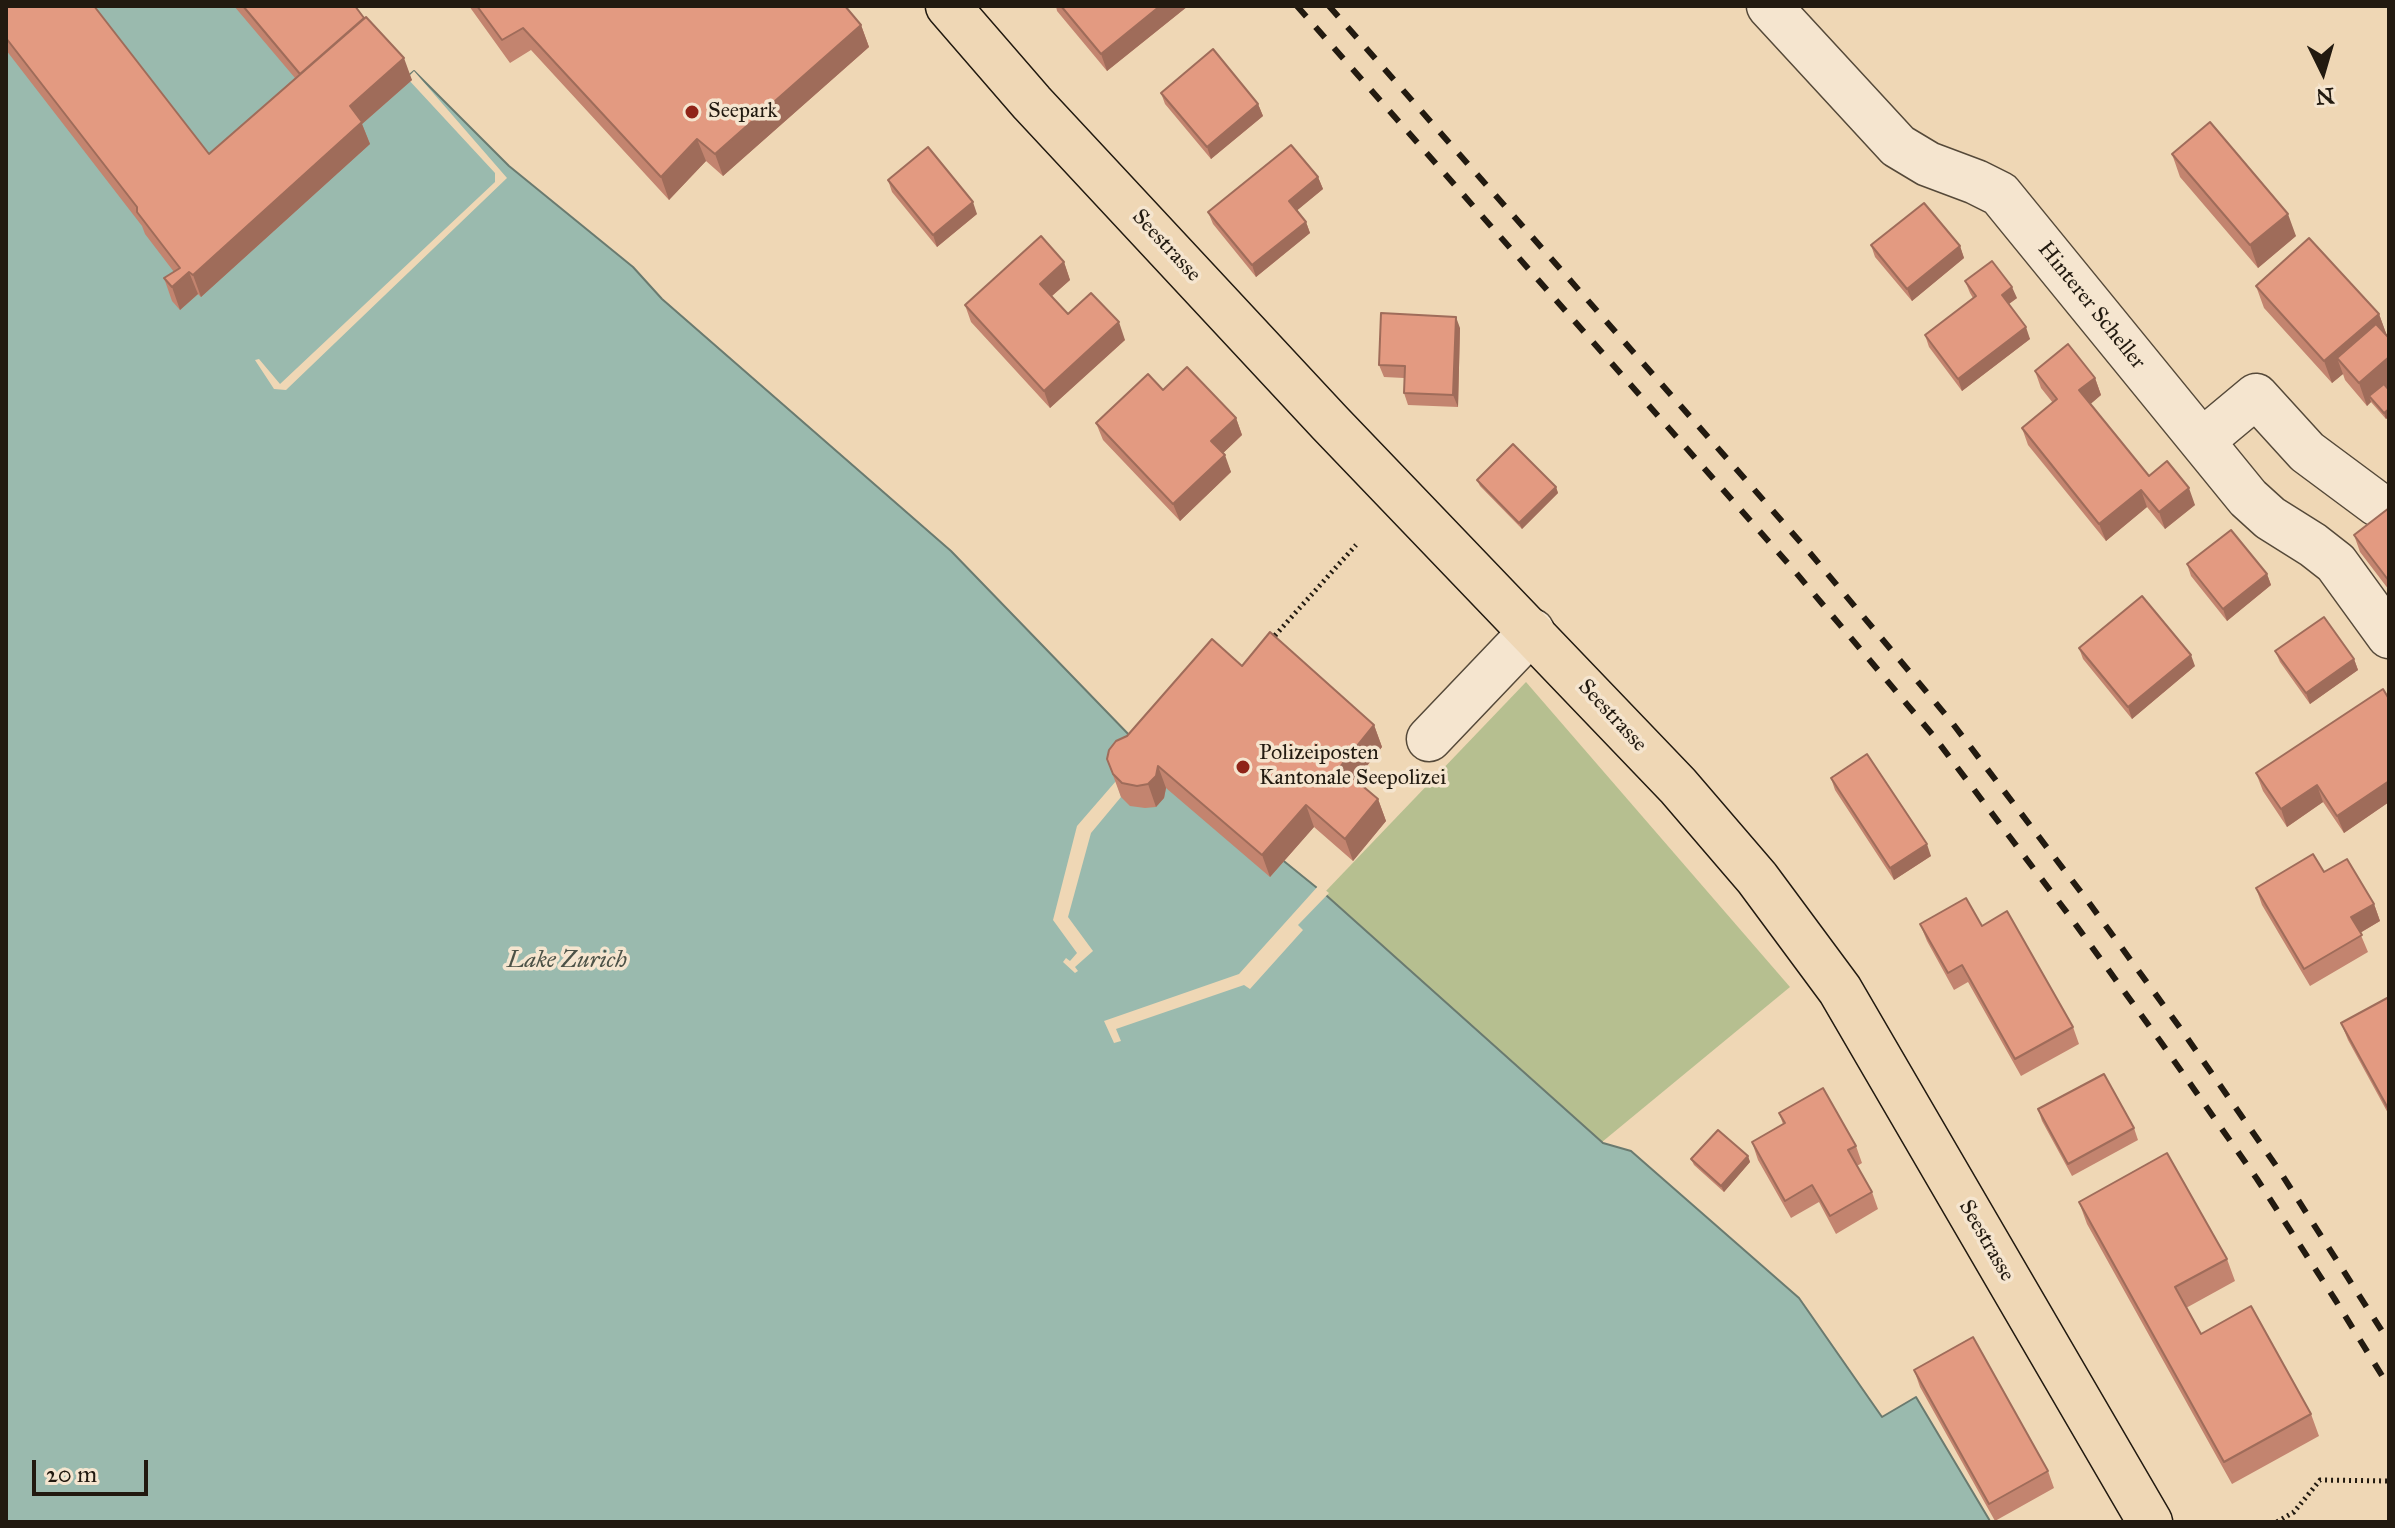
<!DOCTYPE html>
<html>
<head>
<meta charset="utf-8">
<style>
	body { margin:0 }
	#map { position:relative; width:2395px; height:1528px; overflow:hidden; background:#efd7b5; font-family:"IM FELL Great Primer",serif }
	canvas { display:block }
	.frame { position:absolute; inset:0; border:8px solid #221a10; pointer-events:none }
	.north { position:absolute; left:2283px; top:32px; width:80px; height:80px; -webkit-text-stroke:6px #f5e5cf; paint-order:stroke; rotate:175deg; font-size:22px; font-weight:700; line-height:32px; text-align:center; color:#221a10 }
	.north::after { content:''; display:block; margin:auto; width:28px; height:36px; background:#221a10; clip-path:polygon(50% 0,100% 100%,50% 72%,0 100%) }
	.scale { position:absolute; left:32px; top:1460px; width:116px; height:36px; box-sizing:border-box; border:4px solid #221a10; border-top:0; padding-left:10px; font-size:24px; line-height:28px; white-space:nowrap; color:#221a10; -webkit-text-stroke:6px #f5e5cf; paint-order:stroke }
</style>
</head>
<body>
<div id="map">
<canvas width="2395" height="1528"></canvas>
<div class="frame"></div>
<div class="north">N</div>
<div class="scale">20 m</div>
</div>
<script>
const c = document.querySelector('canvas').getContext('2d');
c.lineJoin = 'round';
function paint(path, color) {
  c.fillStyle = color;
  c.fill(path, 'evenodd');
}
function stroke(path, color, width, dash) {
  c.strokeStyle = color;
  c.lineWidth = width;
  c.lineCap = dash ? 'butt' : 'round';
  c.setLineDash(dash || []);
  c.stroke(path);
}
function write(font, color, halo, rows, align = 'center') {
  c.font = font + ' "IM FELL Great Primer",serif';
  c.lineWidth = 7;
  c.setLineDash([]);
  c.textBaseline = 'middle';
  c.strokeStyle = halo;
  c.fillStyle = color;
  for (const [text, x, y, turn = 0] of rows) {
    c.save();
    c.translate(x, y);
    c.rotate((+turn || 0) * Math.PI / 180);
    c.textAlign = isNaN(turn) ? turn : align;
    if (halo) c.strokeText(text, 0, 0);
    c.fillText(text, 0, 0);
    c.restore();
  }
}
paint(new Path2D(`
	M1526 682 1790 987 1602 1142 1324 893Z`), '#b6bf90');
const water = new Path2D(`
	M6 6H349L407 77 414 71 509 166 633 267 662 299 951 551 1133 739 1327 896 1603 1143 1631 1151 1799 1298 1882 1417 1916 1397 1990 1521 6 1522Z`);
paint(water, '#9abaae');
stroke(water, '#6a7a6f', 2);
paint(new Path2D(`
	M414 71 507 178 286 390 274 389 255 360 259 359 280 384 495 182V173L407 78Z
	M1116 781 1121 797 1091 833 1068 917 1093 951 1075 967 1078 971 1075 973 1063 962 1066 958 1070 961 1077 953 1053 920 1077 826Z
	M1319 885 1329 893 1298 925 1303 930 1250 989 1244 985 1116 1029 1121 1041 1114 1043 1104 1021 1239 974Z`), '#efd7b5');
const minor = new Path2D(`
	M1769 6 1898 146 1928 164 1976 182 2000 194 2248 498 2270 518 2313 545 2336 563 2389 636
	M2202 441 2256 396 2307 452 2377 504
	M1429 739 1532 631`);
const major = new Path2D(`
	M948 6 1032 103 1330 423 1678 786 1757 878 1840 990 2150 1522`);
stroke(minor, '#554939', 47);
stroke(major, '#221a10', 47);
stroke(new Path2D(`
	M1271 640 1356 545
	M2277 1522 2294 1512 2320 1480 2389 1481`), '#221a10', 5, [2, 4]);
stroke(minor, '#f5e5cf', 44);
stroke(major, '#efd7b5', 44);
stroke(new Path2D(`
	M1297 6 1792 568 1932 734 2068 914 2163 1045 2257 1179 2336 1301 2389 1387
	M1329 6 1810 553 1950 720 2087 900 2183 1032 2277 1167 2389 1342`), '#221a10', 6, [14, 14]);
paint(new Path2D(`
	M6 6 209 154 295 78 234 6H355L412 80 362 124 370 144 201 297 198 294 180 310 172 301 164 278 174 272 145 234 142 226 6 50Z
	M469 6H845L861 25 869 47 723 176 706 161 669 200 531 50 510 63Z
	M1056 6H1188L1107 71 1057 11Z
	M1161 93 1258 104 1263 116 1211 159 1165 104Z
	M2172 154 2296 236 2258 268 2180 177Z
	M1318 177 1323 189 1297 210 1306 222 1310 233 1256 277 1213 224 1208 212Z
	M888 180 977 214 937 247 892 192Z
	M1871 245 1960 246 1964 258 1912 301 1875 257Z
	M1064 262 1070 280 1051 297 1068 314 1125 340 1050 408 971 322 965 305Z
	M1965 281 2017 298 2009 304 2030 339 1962 391 1929 347 1925 335 1973 298 1970 293Z
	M2256 286 2379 314 2387 336V388L2389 390V416L2386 419 2371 402 2367 406 2345 380 2343 374 2332 383 2264 308Z
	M1460 328 1458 407 1408 405 1404 393V378L1384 377 1379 365Z
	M2035 371 2095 378 2101 395 2090 404 2149 476 2195 505 2165 529 2147 507 2106 541 2028 445 2022 428 2053 403 2041 388Z
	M1236 418 1242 435 1223 453 1231 472 1180 521 1103 440 1096 423Z
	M1477 480 1556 487 1558 493 1522 529 1480 486Z
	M2389 508V590L2360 552 2354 535Z
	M2187 564 2267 574 2271 585 2227 621 2191 576Z
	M2079 648 2195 666 2132 719 2083 659Z
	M2275 651 2354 659 2358 670 2310 704 2280 662Z
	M1242 666 1374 725 1382 747 1356 780 1378 799 1386 821 1353 861 1314 827 1270 877 1166 788 1164 798 1156 807 1145 808 1130 806 1121 797 1107 759 1127 736Z
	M2389 699V802L2344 833 2323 802 2287 827 2263 791 2256 773Z
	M1831 778 1931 856 1894 880 1835 790Z
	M2324 872 2374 904 2380 921 2360 933 2368 952 2310 986 2262 905 2256 888Z
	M1920 924 1982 926 2073 1027 2079 1044 2021 1076 1968 982 1954 990 1927 941Z
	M2389 997V1115L2348 1040 2341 1023Z
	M2038 1109 2134 1128 2138 1140 2072 1176 2042 1121Z
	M1779 1113 1856 1146 1862 1163 1857 1166 1872 1192 1878 1209 1836 1234 1819 1202 1791 1218 1758 1160 1752 1142 1783 1124Z
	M1748 1156 1750 1162 1724 1192 1694 1165 1691 1159Z
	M2079 1202 2227 1259 2235 1281 2186 1308 2201 1334 2311 1414 2319 1436 2232 1484 2087 1224Z
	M1914 1370 2048 1471 2054 1488 1995 1521 1920 1387Z`), '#c3846f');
paint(new Path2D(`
	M1160 6H1188L1107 71 1101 54Z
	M861 25 869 47 723 176 715 154Z
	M404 58 412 80 362 124 370 144 201 297 193 275 350 106Z
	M1258 104 1263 116 1211 159 1207 147Z
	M697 139 706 161 669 200 661 177Z
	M1318 177 1323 189 1294 213 1289 201Z
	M973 202 977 214 937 247 933 235Z
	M2288 214 2296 236 2258 268 2250 245Z
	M1306 222 1310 233 1256 277 1252 265Z
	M1960 246 1964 258 1912 301 1907 289Z
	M1064 262 1070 280 1046 301 1040 284Z
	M189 272 198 294 180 310 172 287Z
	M2012 287 2017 298 2006 306 2002 295Z
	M2379 314 2387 336 2337 358 2343 374 2332 383 2324 361Z
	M1456 317 1460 328 1458 407 1453 395Z
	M1119 322 1125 340 1050 408 1044 391Z
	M2026 327 2030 339 1962 391 1958 379Z
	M2389 357V386L2373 400 2369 396 2371 402 2367 406 2359 383Z
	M2095 378 2101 395 2086 408 2079 390Z
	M2389 409V416L2386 419 2384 413Z
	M1236 418 1242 435 1218 458 1211 441Z
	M1225 455 1231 472 1180 521 1173 504Z
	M1556 487 1558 493 1522 529 1519 523Z
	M2189 488 2195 505 2165 529 2159 512Z
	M2141 490 2147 507 2106 541 2099 524Z
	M2267 574 2271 585 2227 621 2223 609Z
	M2191 655 2195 666 2132 719 2128 707Z
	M2354 659 2358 670 2310 704 2306 693Z
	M1374 725 1382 747 1348 789 1340 767Z
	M1158 766 1166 788 1164 798 1156 807 1148 784Z
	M2389 781V802L2344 833 2337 816Z
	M2317 785 2323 802 2287 827 2281 809Z
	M1378 799 1386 821 1353 861 1345 839Z
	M1306 805 1314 827 1270 877 1262 855Z
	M1927 844 1931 856 1894 880 1890 868Z
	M2374 904 2380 921 2358 934 2351 917Z
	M1748 1156 1750 1162 1724 1192 1721 1186Z`), '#9f6c5a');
const building = new Path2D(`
	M6 6H94L209 154 366 17 404 58 350 106 362 122 193 275 189 272 172 287 164 278 180 268 137 212V207L6 38Z
	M243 6H355L364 18 300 74Z
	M477 6H845L861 25 715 154 697 139 661 177 523 28 502 40Z
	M1061 6H1160L1101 54Z
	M1213 49 1258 104 1207 147 1161 93Z
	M2210 122 2288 214 2250 245 2172 154Z
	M1291 145 1318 177 1289 201 1306 222 1252 265 1208 212Z
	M928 147 973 202 933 235 888 180Z
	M1924 203 1960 246 1907 289 1871 245Z
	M1041 236 1064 262 1040 284 1068 314 1091 293 1119 322 1044 391 965 305Z
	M2309 238 2379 314 2324 361 2256 286Z
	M1992 261 2012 287 2002 295 2026 327 1958 379 1925 335 1976 296 1965 281Z
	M1381 313 1456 317 1453 395 1404 393 1405 366 1379 365Z
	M2376 324 2389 338V357L2359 383 2337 358Z
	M2068 344 2095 378 2079 390 2149 476 2167 461 2189 488 2159 512 2141 490 2099 524 2022 428 2057 399 2035 371Z
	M1187 367 1236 418 1211 441 1225 455 1173 504 1096 423 1148 374 1163 390Z
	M2384 384 2389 390V409L2384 413 2369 396Z
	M1513 444 1556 487 1519 523 1477 480Z
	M2389 508V581L2354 535Z
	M2231 530 2267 574 2223 609 2187 564Z
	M2142 596 2191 655 2128 707 2079 648Z
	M2324 617 2354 659 2306 693 2275 651Z
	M1270 632 1374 725 1340 767 1378 799 1345 839 1306 805 1262 855 1158 766 1156 776 1148 784 1137 786 1122 783 1113 774 1107 759 1109 750 1116 741 1127 736 1212 639 1242 666Z
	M2383 689 2389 699V781L2337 816 2317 785 2281 809 2256 773Z
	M1867 754 1927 844 1890 868 1831 778Z
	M2313 854 2324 872 2347 859 2374 904 2351 917 2362 935 2304 969 2256 888Z
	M1966 898 1982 926 2007 911 2073 1027 2015 1059 1962 965 1948 973 1920 924Z
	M2389 997V1110L2341 1023Z
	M2104 1074 2134 1128 2068 1164 2038 1109Z
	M1823 1088 1856 1146 1848 1150 1872 1192 1830 1216 1812 1185 1785 1201 1752 1142 1785 1123 1779 1113Z
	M1718 1130 1748 1156 1721 1186 1691 1159Z
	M2167 1153 2227 1259 2175 1287 2201 1334 2251 1306 2311 1414 2224 1462 2079 1202Z
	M1973 1337 2048 1471 1989 1504 1914 1370Z`);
paint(building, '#e39a81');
stroke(building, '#9f6c5a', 2);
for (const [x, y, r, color] of [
	[692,112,8,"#8f2418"],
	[1243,767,8,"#8f2418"]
]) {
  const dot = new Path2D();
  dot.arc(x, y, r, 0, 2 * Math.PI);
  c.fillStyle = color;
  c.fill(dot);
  stroke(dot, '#f5e5cf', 3);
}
write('22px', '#221a10', '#f5e5cf', [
	["Seepark",708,112],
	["Polizeiposten",1259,754],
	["Kantonale Seepolizei",1259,779]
], 'left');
write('22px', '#221a10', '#f5e5cf', [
	["Seestrasse",1166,246,47],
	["Hinterer Scheller",2091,306,51],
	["Seestrasse",1612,716,47],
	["Seestrasse",1986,1241,60]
]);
write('italic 24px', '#4c5247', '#f5e5cf', [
	["Lake Zurich",567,961]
]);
</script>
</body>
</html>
